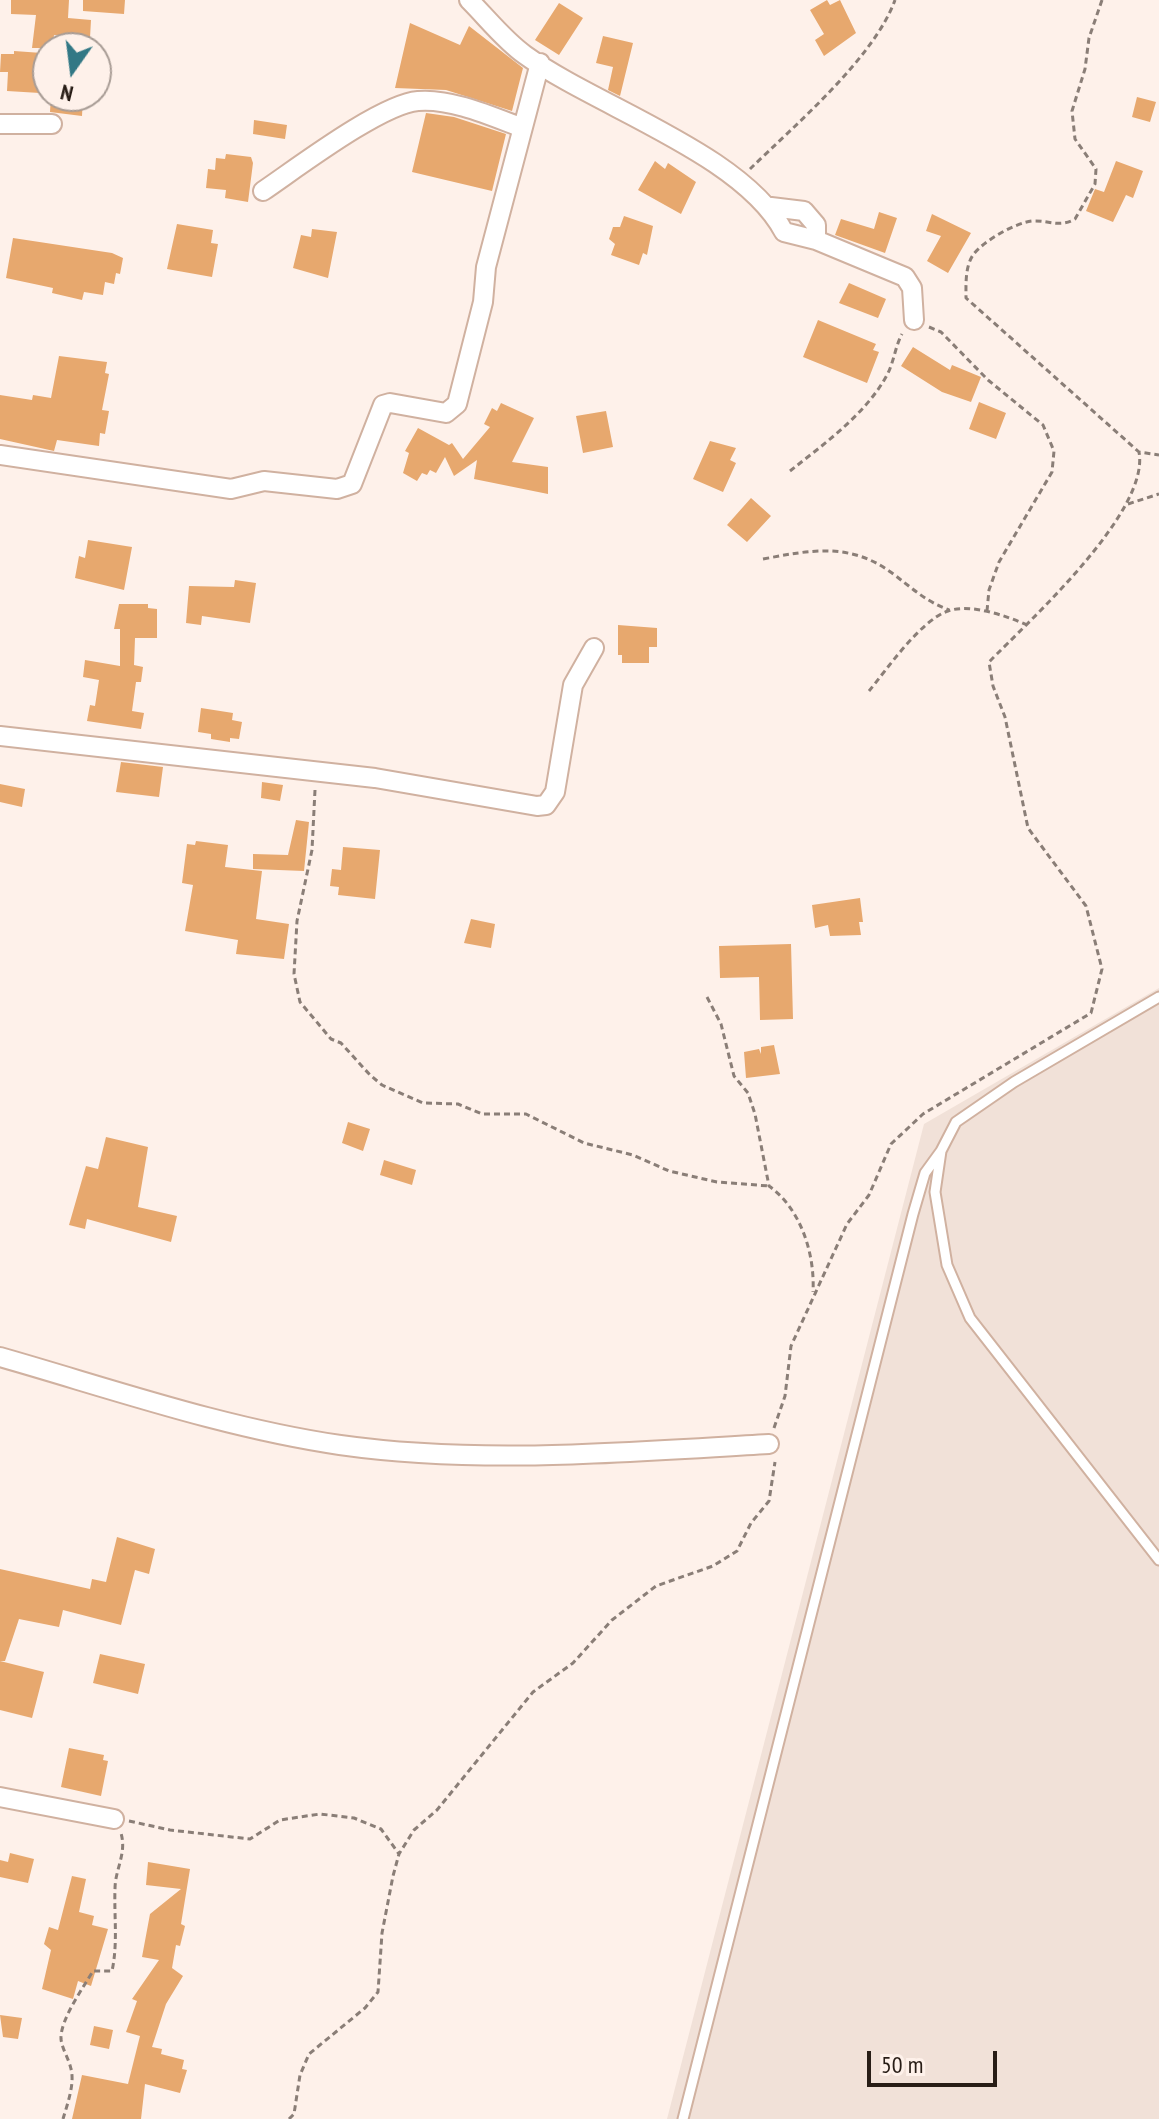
<!DOCTYPE html>
<html>
<head>
<meta charset="utf-8">
<style>
	body { margin:0 }
	#map { position:relative; width:1159px; height:2119px; overflow:hidden; background:#fef1ea; font-family:"PT Sans Narrow",sans-serif }
	canvas { display:block }
	.north { position:absolute; left:32px; top:32px; width:80px; height:80px; box-sizing:border-box; background:#fef1ea; border:2px solid #a89c95; border-radius:50%; rotate:194deg; font-size:22px; font-weight:700; line-height:32px; text-align:center; color:#281d16 }
	.north::after { content:''; display:block; margin:auto; width:28px; height:36px; background:#327885; clip-path:polygon(50% 0,100% 100%,50% 72%,0 100%) }
	.scale { position:absolute; left:867px; top:2051px; width:130px; height:36px; box-sizing:border-box; border:4px solid #281d16; border-top:0; padding-left:10px; font-size:24px; line-height:28px; white-space:nowrap; color:#281d16; -webkit-text-stroke:6px #fef1ea; paint-order:stroke }
</style>
</head>
<body>
<div id="map">
<canvas width="1159" height="2119"></canvas>
<div class="north">N</div>
<div class="scale">50 m</div>
</div>
<script>
const c = document.querySelector('canvas').getContext('2d');
c.lineJoin = 'round';
function paint(path, color) {
  c.fillStyle = color;
  c.fill(path, 'evenodd');
}
function stroke(path, color, width, dash) {
  c.strokeStyle = color;
  c.lineWidth = width;
  c.lineCap = dash ? 'butt' : 'round';
  c.setLineDash(dash || []);
  c.stroke(path);
}
paint(new Path2D(`
	M1159 988V2119H667L924 1124Z`), '#f1e1d8');
paint(new Path2D(`
	M11 0H69L68 18 91 20 90 38 54 35 52 48H32L36 15 11 14Z
	M83 0H125L124 14 83 11Z
	M827 0 830 5 840 0 856 33 824 56 815 40 824 34 810 10Z
	M559 3 583 18 559 55 535 40Z
	M410 23 460 45 469 26 523 68 512 111 446 90 395 88Z
	M603 36 633 43 620 96 608 90 613 67 596 63Z
	M14 51 42 53 40 93 7 91 8 72H0L1 54H14Z
	M51 96H83L82 116 50 112Z
	M1137 97 1156 102 1150 122 1132 117Z
	M426 113 454 117 506 134 492 191 412 172Z
	M254 120 287 125 285 139 253 134Z
	M226 154 251 157 253 163 248 202 225 198 226 190 206 188 208 169 215 170 216 158 225 159Z
	M655 161 665 169 668 163 696 182 681 214 638 190Z
	M1116 161 1143 171 1133 198 1126 195 1113 222 1086 211 1095 189 1104 192Z
	M879 212 897 218 885 253 835 235 841 219 874 229Z
	M932 214 971 233 948 273 927 261 941 236 926 231Z
	M624 216 653 226 647 255 643 253 639 265 611 255 615 244 609 239 613 227H620Z
	M177 224 213 230 211 243 218 244 212 277 167 269Z
	M312 229 337 232 328 278 293 268 301 235 311 237Z
	M13 238 112 253 123 258 120 274 116 273 114 284 105 282 103 295 84 292 82 300 52 293 53 288 6 278Z
	M849 283 886 299 878 318 839 303Z
	M818 320 876 344 873 350 879 352 867 383 803 357Z
	M913 347 950 370 952 365 981 377 971 402 942 392 901 366Z
	M59 356 107 362 105 373 109 374 102 410 109 411 105 434 100 433 99 446 57 440 54 451 0 439V395L32 400 33 395 51 398Z
	M979 402 1006 413 996 439 969 429Z
	M501 403 534 418 512 462 548 467V494L474 479 477 460 454 476 445 457 436 473 430 470 427 475 422 473 417 481 403 473 409 453 405 451 418 428 449 445 452 443 463 459 490 427 484 424 492 408 497 411Z
	M606 411 613 447 583 453 576 416Z
	M710 441 736 448 730 460 736 463 723 492 693 479Z
	M751 498 771 516 747 542 727 525Z
	M88 540 132 547 124 590 75 578 79 556 85 558Z
	M235 580 256 583 250 623 202 616 201 625 186 623 189 586 234 587Z
	M119 604H148V608L157 609V638H135L134 665 143 667 141 682H136L132 711 144 713 141 729 87 721 90 705 95 706 99 680 83 677 85 660 120 666V629H114Z
	M618 625 657 628V647H649V663H622V655H618Z
	M201 708 233 713 232 720 242 722 239 739 230 738V742L211 739V734L198 732Z
	M121 762 163 767 159 797 116 792Z
	M262 782 283 785 280 801 261 798Z
	M0 784 25 789 22 807 0 802Z
	M296 820 309 822 304 871 253 869V854L288 855Z
	M196 841 228 845 225 867 262 871 256 919 289 924 284 959 236 954 238 940 185 931 193 885 182 883 187 844 195 845Z
	M343 847 380 850 375 899 338 895 339 887 330 886 332 869 341 870Z
	M860 898 863 922H859L861 935 830 936 828 925 815 928 812 905Z
	M471 919 495 924 491 948 464 943Z
	M791 944 793 1019 760 1020 759 977 720 978 719 946Z
	M774 1045 780 1074 746 1078 744 1052 759 1049 761 1054V1047Z
	M348 1122 370 1129 363 1151 342 1143Z
	M106 1137 148 1147 138 1207 177 1216 171 1242 87 1219 85 1229 69 1225 86 1166 98 1169Z
	M384 1160 416 1170 412 1185 380 1175Z
	M117 1537 155 1549 149 1574 135 1570 121 1625 63 1610 59 1627 19 1619 5 1661H0L44 1672 32 1718 0 1710V1569L90 1589 92 1579 106 1582Z
	M100 1654 145 1664 138 1694 93 1683Z
	M69 1748 104 1755 103 1760 108 1761 101 1796 61 1787Z
	M10 1853 34 1859 28 1883 0 1877V1860L8 1862Z
	M148 1862 190 1869 181 1924 185 1926 180 1946 176 1945 172 1968 183 1976 166 2004 152 2047 162 2049 161 2054 184 2060 182 2069 187 2070 180 2093 145 2084 141 2119H72L82 2075 128 2084 140 2036 126 2032 137 2001 132 1999 159 1960 142 1957 150 1914 181 1889 146 1885Z
	M72 1876 86 1879 79 1912 94 1916 92 1925 108 1929 91 1986 78 1981 73 1999 42 1989 51 1950 44 1944 49 1927 58 1930Z
	M0 2015 22 2018 18 2039 3 2037Z
	M94 2026 113 2030 109 2049 90 2045Z`), '#e7a86e');
const lane = new Path2D(`
	M1159 997 1014 1082 956 1122 941 1151 935 1192 947 1265 970 1318 1159 1560
	M683 2119 913 1214 925 1173 941 1151`);
const street = new Path2D(`
	M469 0C487 18 505 41 525 55 597 107 743 154 784 232L816 240 905 277 912 288 914 320
	M0 124H52
	M263 191C297 168 381 104 418 101 450 98 491 116 520 127
	M771 207 804 211 816 225V240
	M0 455 231 489 264 481 337 489 352 484 383 405 390 403 446 413 457 404 483 302 486 267 540 63
	M0 736 375 778 537 806 546 805 555 792 573 685 594 648
	M0 1357C112 1389 224 1428 340 1445 481 1465 627 1452 769 1444
	M0 1797 114 1819`);
stroke(lane, '#d0b1a0', 13);
stroke(street, '#d0b1a0', 22);
stroke(new Path2D(`
	M1102 0 1089 38 1085 69 1072 111 1075 139 1096 169 1095 184 1075 219C1059 228 1049 220 1032 221 1015 223 983 241 973 255 965 267 966 284 966 298L1139 452 1159 455
	M750 169C795 125 874 58 895 0
	M929 327 941 332 988 380 1043 425 1054 451 1052 472 999 562 989 590 987 611
	M790 471C824 444 866 414 887 375 894 362 895 347 902 334
	M1128 504 1159 494
	M763 559C811 550 850 542 892 573 912 588 925 601 949 610
	M869 691C887 669 921 620 948 611 970 603 1007 616 1027 625
	M315 790 312 850 297 921 294 974 300 1002 331 1039 341 1043 370 1075 382 1085 423 1103 458 1104 482 1114H526L584 1143 633 1155 669 1171 717 1182 769 1186
	M707 997 721 1024 734 1076 748 1093 755 1114 769 1186C801 1209 815 1254 813 1292
	M774 1428 785 1396 791 1346 847 1224 869 1195 891 1144 923 1114 1091 1013 1102 969 1086 906 1028 828 1005 717 993 686 989 662C1029 621 1150 512 1139 452
	M129 1821 170 1830 250 1839 280 1820 320 1814 354 1818 381 1829 399 1854
	M63 2119C67 2105 75 2084 71 2069 69 2059 62 2049 61 2039 60 2020 83 1988 93 1971H112C118 1943 114 1917 115 1889 115 1869 127 1854 121 1833
	M289 2119 294 2114 300 2075 309 2054 365 2008 378 1992 382 1933 393 1876 399 1854 414 1830 437 1810 533 1692 573 1663 612 1620 656 1586 713 1566 737 1551 751 1523 769 1501 775 1462`), '#8a7e77', 3, [6, 4]);
stroke(lane, '#fff', 9);
stroke(street, '#fff', 18);
</script>
</body>
</html>
